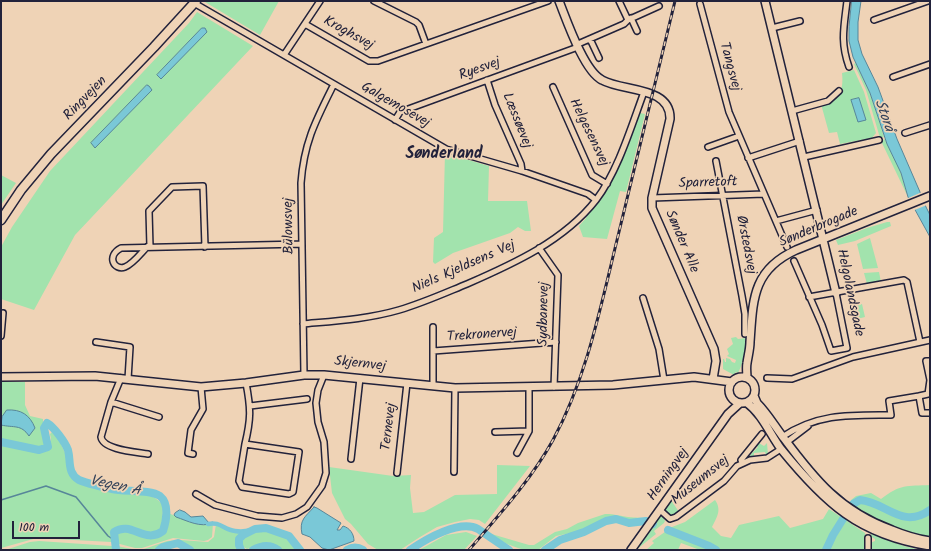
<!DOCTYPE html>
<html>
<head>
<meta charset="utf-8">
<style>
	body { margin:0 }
	#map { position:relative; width:931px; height:551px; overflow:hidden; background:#efd3b6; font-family:Kalam,sans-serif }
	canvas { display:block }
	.frame { position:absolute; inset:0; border:2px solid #22223b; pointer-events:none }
	.scale { position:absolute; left:12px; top:521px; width:68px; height:18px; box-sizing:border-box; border:2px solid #22223b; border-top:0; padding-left:5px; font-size:12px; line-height:14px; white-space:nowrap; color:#22223b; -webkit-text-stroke:3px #efd3b6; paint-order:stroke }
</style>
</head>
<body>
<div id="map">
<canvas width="931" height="551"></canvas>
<div class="frame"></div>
<div class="scale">100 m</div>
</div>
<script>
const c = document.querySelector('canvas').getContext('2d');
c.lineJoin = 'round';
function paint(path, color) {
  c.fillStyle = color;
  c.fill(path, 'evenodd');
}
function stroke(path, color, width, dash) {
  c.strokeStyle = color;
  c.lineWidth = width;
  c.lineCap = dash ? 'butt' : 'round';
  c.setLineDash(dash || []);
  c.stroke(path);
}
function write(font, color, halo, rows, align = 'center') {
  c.font = font + ' Kalam,sans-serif';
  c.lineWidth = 3.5;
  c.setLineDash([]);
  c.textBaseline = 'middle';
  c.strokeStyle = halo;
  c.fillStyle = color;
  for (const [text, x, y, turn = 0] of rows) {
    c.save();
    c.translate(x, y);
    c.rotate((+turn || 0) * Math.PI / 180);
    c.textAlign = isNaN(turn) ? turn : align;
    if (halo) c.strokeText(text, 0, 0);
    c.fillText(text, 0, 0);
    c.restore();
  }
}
paint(new Path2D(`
	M206 1H279L260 35 205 2Z
	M197 12 253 46 75 235 34 310 1 299V247L12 227 50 171 189 23Z
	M856 63 870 93 884 137 880 138 866 90 854 64Z
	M854 70 864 92 876 133 872 138 840 144 837 132 829 133 821 104C839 99 844 92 842 73Z
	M640 113 645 114 626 192 620 191 607 239 583 237 579 226 586 218 587 214 609 188Z
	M885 139 901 173 907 195 881 141Z
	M445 153 489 166 488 201H527L531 231H525L518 227 510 233 453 253 435 264 433 262 434 238 443 232Z
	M1 175 16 183 1 205Z
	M887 222H890L891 226 855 241 838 245 836 240 867 228Z
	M870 238 878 268 863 269 857 244Z
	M879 272 881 282 867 284 864 273Z
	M862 304 865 317 857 319 854 306Z
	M736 337 738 339 746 338C745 350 744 362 738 373L736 372 734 375 723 369V359H724L725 362H726V358L730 359 732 362 735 363 736 360 727 356 729 354 727 349 733 344 731 338Z
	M1 382H25V405L30 416 43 419V429L49 445 42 452 50 449 51 439 50 434 53 431 56 433 65 453 71 478C84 484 99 489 113 491 130 494 152 489 163 506L162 530 150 534C137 530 123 523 111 531V542L37 538 1 548Z
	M757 442 764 446 767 443 768 455 766 456 765 452 754 453V457L743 460 745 456 748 457 758 447 755 445Z
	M497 465 530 466 485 524 479 520 470 519 455 522 437 527 420 537 400 550H378L368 544 351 524 345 519 332 493 329 467 393 476 411 475 410 488 413 513 424 512 455 495 497 494Z
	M930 485V537C904 533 871 522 851 504V500L856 496 871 493 881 499C900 484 907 486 930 485Z
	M675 493 671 500 679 512C673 516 667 517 665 508Z
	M715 500C722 510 717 517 712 527L721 536 731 538 739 525 779 516 790 528 823 519 829 509 865 533 866 550H700L681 543 678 550H646L654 543 652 541 672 527 685 522Z
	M168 513C183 518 197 529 213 523L212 537 208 540 204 541 173 538 142 548H135L116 543V533L118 532C138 529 144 545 165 534L167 528Z
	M605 514C616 514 619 516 628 517 636 518 640 517 648 519L628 520 615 516 604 518 581 531 556 536 538 550H525L518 548 507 544 488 533 529 545H534L555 532 567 529 578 523Z
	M659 517H663L665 521 664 523 654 531 656 534 636 550Z
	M216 524 220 525V526L230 532 244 531C235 538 235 539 238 550H193L190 546 180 541 167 543 155 550H118L117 546 132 549H144L167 541 181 540 208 542 214 537Z
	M266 530 286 538 296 550H279L275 545 268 542 247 549 242 546 241 541C247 532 257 532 266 530Z
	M466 532 477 536 464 550H419L446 535Z
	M871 534 904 546 921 550H871L870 543 875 541V539L870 536Z
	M39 541 112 546 113 550H5L30 542Z`), '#a2e3ad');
const water = new Path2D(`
	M852 1H861L858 22V40L862 54 878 87 897 139 920 192 926 207 930 215V237L908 197 901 173 887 144 870 93 853 57 849 41V27Z
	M202 28H205L207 32 161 79 157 75Z
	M147 85 149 86 152 90 95 148 91 143Z
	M859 98 866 120 858 122 851 100Z
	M7 410C21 409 30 415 35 428L29 436C21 424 14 428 1 425L2 417Z
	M314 507 317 508 341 523 337 530H340L343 526C350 528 354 534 354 541L329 550 322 548 310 537 302 534C299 520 305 517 314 507Z
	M180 510 185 512 191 517 203 516 209 523 213 522V523C200 528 188 521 176 517L174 515 175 513Z`);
paint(water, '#7ac8d7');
stroke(water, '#578699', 1);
paint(new Path2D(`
	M922 192 927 205 912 211 906 199Z`), '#efd3b6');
stroke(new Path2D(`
	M1 500 46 486 76 497 108 536 114 540`), '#578699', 1.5);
stroke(new Path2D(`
	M208 524C220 521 224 530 235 531 241 532 249 531 255 529`), '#7ac8d7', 4.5);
stroke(new Path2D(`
	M1 442 39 450 48 447 44 428 47 423C54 427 65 442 68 450 71 461 67 473 79 480 86 483 105 488 112 489 124 492 150 489 160 496 170 504 166 522 163 531 144 545 132 520 114 532L116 550
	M853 504 860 500C886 502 902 530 930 510
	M668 530 709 546 716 550
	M159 550 163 547 178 543 190 550
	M241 550 239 545V539L243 535 255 529 266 528 289 536 300 550
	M253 550C262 545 270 544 278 550
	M347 550C352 547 358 547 363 550
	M410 550C426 539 460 519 478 529L509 550
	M545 550 560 540 584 532 606 521 616 519 629 523 646 521 653 524
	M826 550 833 535 843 519`), '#7ac8d7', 8);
const street = new Path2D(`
	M374 1 416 22 419 25 426 44
	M619 1 628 20 659 6
	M847 1C844 27 840 42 849 67
	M194 3 446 149 522 171 588 194 596 200
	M700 4 729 112 787 247
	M631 18 637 31
	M874 20 928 1
	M305 24 369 61H378L548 1
	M772 28 800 21
	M590 39 599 58
	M578 44 624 24 628 20
	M284 55 320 1
	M893 77 930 64
	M487 80 495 105 521 164 522 171
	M553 87 592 175 607 184
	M792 111 828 101 839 91
	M395 120 400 112 578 47
	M905 133 930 125
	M708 147 739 136
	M804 157 879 140
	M748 158 800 141
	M716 161 742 296 745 314V334
	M652 198 764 194
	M776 221 817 210
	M147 247C141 253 133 264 125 267 114 271 106 256 121 248L302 244
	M150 247 149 211 172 187 203 186 205 247
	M539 248 558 275 554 387
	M794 261 822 325 831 351 847 348 836 293
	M809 297 904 280 907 282 920 342
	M643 298 659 349 664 380
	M303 324C335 321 368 319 399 310 423 303 445 293 467 284 513 264 564 241 596 200 618 171 631 127 644 92
	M433 327V385
	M1 336 3 313
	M96 342 130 347 128 379
	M433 351 556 342
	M930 361H926L930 380 928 394 919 396 922 413H930
	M304 375 301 183C304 142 316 120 334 84
	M121 378 111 402 101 437C103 450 137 452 148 454
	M767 378 792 379 853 357 930 340
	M111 402 159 417
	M250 406 307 399
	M495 432 529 431
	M782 437C818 413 851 415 891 415L889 401 919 396
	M787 442 808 426
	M245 444 239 481 242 487 289 494 293 492 299 452 245 444C251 419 251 409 246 383
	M517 453 529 431V387
	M193 454 188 453 191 430 203 409 201 387
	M351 459 360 378
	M742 463 741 460 762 434
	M454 472 455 388
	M397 473 407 383
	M196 494 215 505 257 516 282 518 296 514 307 507 322 486 326 473 324 442 318 422 316 403 318 390 324 375
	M660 510 670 519 676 517 724 481 737 466 750 460 767 458 781 449
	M868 538V550`);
const secondary = new Path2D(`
	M559 1C567 21 584 71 602 80 623 92 671 86 670 119L652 198V208L714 349 716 361 713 379
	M765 1 836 293
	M729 390a13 13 0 1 1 26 0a13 13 0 1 1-26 0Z
	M1 377 95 376 201 387 246 383 304 375H324L455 388 613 385 694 377 732 382
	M747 378C747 373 746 368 747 363 748 356 750 349 750 342 753 300 752 270 796 250L930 196
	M754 396 757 403C767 413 774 425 783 437 815 480 840 511 892 530 904 535 917 539 930 541
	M747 403C762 414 770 434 781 449 825 503 859 535 930 546
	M631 550 728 414 740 403`);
const primary = new Path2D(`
	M1 220 21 190 51 154 154 47 196 1`);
stroke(street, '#22223b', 8);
stroke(secondary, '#22223b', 10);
stroke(primary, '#22223b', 11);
stroke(street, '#efd3b6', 5);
stroke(secondary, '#efd3b6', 7);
stroke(primary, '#efd3b6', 8);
const rail = new Path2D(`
	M469 550C499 515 531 480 553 440 587 377 601 305 618 236 637 158 656 79 675 1`);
stroke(rail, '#22223b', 3);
stroke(rail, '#efd3b6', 1.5, [4.5]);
write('14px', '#22223b', '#efd3b6', [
	["Kroghsvej",348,34,29],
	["Tangsvej",729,67,75],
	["Ryesvej",480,70,-20],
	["Ringvejen",86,99,-46],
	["Galgemosevej",395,106,30],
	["Læssøevej",516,121,68],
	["Helgesensvej",588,133,64],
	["Sparretoft",708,184,-2],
	["Bülowsvej",290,226,-91],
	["Sønderbrogade",819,228,-23],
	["Sønder Alle",681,242,67],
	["Ørstedsvej",745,245,79],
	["Niels Kjeldsens Vej",464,268,-24],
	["Helgolandsgade",849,293,78],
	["Sydbanevej",545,314,-89],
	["Trekronervej",482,336,-4],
	["Skjernvej",360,365,6],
	["Ternevej",390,427,-83],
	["Herningvej",669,475,-55],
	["Museumsvej",701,481,-39]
]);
write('italic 15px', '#34435a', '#efd3b6', [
	["Storå",883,116,71],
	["Vegen Å",115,487,12]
]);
write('bold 16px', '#22223b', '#efd3b6', [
	["Sønderland",444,155]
]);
</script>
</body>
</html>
